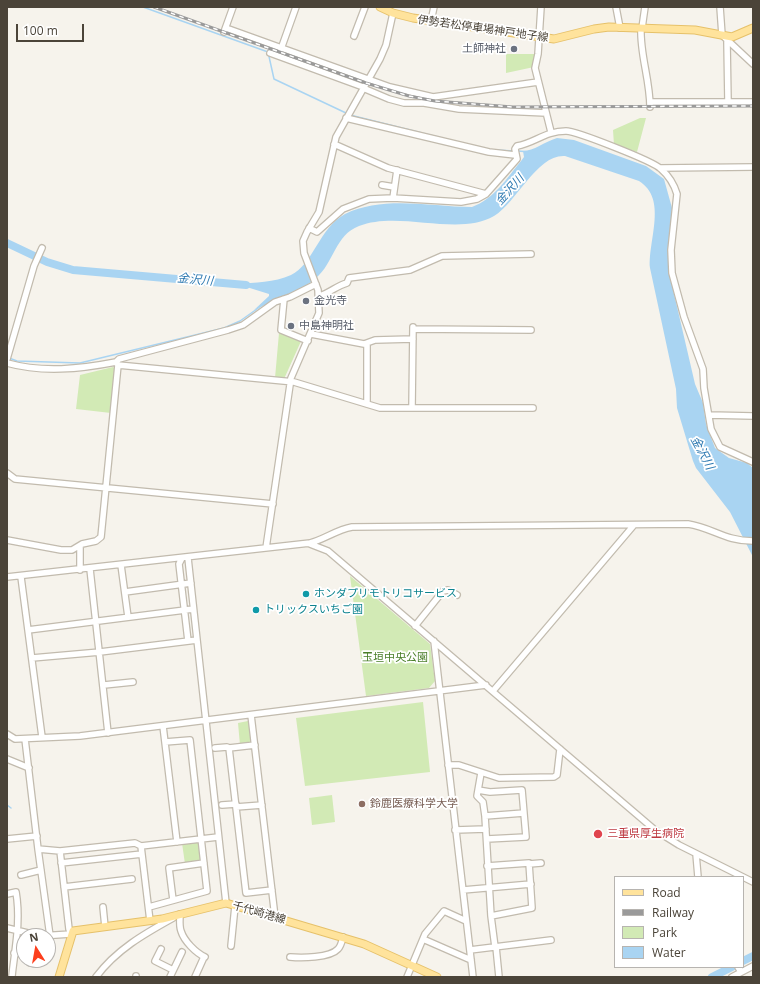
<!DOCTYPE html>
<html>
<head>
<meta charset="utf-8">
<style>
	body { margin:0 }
	#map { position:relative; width:760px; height:984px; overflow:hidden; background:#f6f3ec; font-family:"Open Sans",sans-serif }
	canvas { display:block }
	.frame { position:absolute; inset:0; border:8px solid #4b4439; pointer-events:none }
	.legend { position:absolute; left:614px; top:876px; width:130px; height:92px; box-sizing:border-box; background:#fff; border:1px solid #b7b4b0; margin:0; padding:5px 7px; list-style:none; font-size:12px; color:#4b4439 }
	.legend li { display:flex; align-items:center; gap:8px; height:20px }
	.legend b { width:20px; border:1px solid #b7b4b0 }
	.north { position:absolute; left:16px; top:928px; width:40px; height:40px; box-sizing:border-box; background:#fff; border:1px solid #b7b4b0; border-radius:50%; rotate:349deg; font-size:11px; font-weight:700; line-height:16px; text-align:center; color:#4b4439 }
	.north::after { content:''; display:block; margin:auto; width:14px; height:18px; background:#fc3f1d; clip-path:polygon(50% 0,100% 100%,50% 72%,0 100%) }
	.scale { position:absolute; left:16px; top:24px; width:68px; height:18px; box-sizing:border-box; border:2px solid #4b4439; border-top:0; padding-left:5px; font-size:12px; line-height:14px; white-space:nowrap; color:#4b4439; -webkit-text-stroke:3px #fff; paint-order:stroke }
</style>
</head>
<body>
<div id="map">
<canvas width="760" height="984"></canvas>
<div class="frame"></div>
<ul class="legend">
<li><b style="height:5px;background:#ffe39c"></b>Road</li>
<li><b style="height:5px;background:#9a9a9a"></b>Railway</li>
<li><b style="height:11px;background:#d2eab5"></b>Park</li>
<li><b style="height:11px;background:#a9d4f2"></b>Water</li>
</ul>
<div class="north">N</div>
<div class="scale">100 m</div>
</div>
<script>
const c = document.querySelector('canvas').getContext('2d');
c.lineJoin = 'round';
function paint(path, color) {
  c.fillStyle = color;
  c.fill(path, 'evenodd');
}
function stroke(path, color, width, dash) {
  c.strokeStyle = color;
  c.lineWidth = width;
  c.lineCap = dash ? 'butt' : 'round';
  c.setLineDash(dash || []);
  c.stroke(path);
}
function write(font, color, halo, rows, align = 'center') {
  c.font = font + ' "Open Sans","Noto Sans JP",sans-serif';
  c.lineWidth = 3.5;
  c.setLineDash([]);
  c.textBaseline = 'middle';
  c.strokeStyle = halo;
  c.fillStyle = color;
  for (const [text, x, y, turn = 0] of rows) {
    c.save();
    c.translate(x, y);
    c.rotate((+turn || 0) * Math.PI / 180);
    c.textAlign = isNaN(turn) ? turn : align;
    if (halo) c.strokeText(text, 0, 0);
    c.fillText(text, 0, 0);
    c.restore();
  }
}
paint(new Path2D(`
	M506 54H537L534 67 506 73Z
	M640 118H646L637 152 614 145 613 130Z
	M279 333 302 339 284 379 275 378Z
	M113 367 116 369 111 413 76 409 80 375Z
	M350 576 430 644 435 681 429 688 366 696Z
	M423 702 430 772 305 786 296 718Z
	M248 721 250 723 252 741 250 744 240 745 238 723Z
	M332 795 335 822 312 825 309 798Z
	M197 841 200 843 202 859 201 862 185 864 182 843Z`), '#d2eab5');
paint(new Path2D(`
	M557 138 574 140 646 166 664 179 672 208 668 268 695 384 703 403 706 424 715 448 729 458 747 463 753 468V557L730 512 696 468 693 461 677 408 676 389 650 268C648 240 668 199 639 181L565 156C537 154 517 202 494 216 458 237 399 210 359 226 335 235 334 263 316 278 299 293 274 300 254 310L269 296V294L237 284C255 282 274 283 291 275 313 265 319 228 345 214 384 195 431 207 472 207 494 199 507 178 521 161L524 157 523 151C534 151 544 142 557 138Z`), '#a9d4f2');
stroke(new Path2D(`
	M143 7 268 52 274 79 346 113
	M350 115 470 145
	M496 150 514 151
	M518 151 530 152
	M9 358 17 361 80 363 224 328 240 321 264 304
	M7 805 11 808`), '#a9d4f2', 1.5);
stroke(new Path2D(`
	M7 243 47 262 73 270 246 285
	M743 961 753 956
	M712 977 732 967`), '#a9d4f2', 8);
const minor = new Path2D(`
	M541 7 538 54 535 68 551 132
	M616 7 620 28
	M720 7 722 35 753 64
	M431 21 434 7
	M226 28 390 87 433 97 538 82
	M642 28 645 7
	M641 29C640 55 650 80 650 107
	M224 32 233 7
	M354 36 365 7
	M727 42 728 102
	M281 49 296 7
	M270 53 363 87
	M363 88 389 99 404 103H424L459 109 546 113
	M650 102H753
	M346 118 489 152 515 155
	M334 144 388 168 486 194
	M660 168 753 167
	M382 185 394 187
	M393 198 397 170
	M309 228 317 232 343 209 369 199 393 198 461 202 477 199 486 194 517 159 515 149 517 146C535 143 545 131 566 131 576 131 653 161 661 169 669 176 674 184 677 194L671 250 672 273 684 317 703 369 704 388 711 429 720 447 753 462
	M319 296C330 293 336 286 347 283L349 278 410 270 442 256 531 254
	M284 299 281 330 308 341
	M413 329 531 330
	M311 334 364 344 375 340 413 339
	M367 343V404
	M7 359 34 266 42 248
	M116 362 119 359 228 330 243 325 275 302 290 297 316 284
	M7 363C43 373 80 369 116 362L118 365 294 382 380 408H533
	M412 408 413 327
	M709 415 753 416
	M7 473 15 479 273 504
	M7 540 61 550H72L82 544 96 541 101 537 118 365
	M310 544 328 551 655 830 679 845 753 882
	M80 546V570
	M266 548 291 378 319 313 318 290 304 253 303 241 307 232 319 212 336 137 380 59 386 45 393 13
	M182 558 179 564 188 641
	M188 558 226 903
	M121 565 128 617
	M90 569 108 733
	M7 577 310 543C325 539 336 530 352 527L688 524C713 528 725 541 753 541
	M21 577 42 737
	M125 592 191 583
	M415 626 443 591 448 590 457 595
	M28 630 193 609
	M434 641 473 977
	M32 658 100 652 197 640
	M104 685 133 682
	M493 691 634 525
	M251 715 275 917
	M163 726 177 842
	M7 734 15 739 80 736 486 685
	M255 745 229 748 246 893 272 890
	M215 748 227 747 229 748
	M7 759 29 768
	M448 765H459L499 778 554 777 557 775 560 749
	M481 773 477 796 483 802 485 816 491 916
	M478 790 490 792 522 790 526 837 487 839
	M222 805 236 804
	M236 807 262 805
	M485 816 524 813
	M455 830 486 829
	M7 839 37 836
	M38 849 50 936
	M60 851 135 843 141 846
	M696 854 698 877
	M61 863 142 854
	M529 864 541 863
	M487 866 529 863 532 908 491 916 495 947
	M21 875 41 870
	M64 887 132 879
	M463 890 531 884
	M7 894 16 892C21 921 15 948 12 976
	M173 900 169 868 204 863
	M103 907 105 927
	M149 907 207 891 190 740 165 742
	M180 914C180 919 179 926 181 931 184 941 196 953 205 957
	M150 921 141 846 218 837
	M7 928 40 936 71 934 69 929 60 851 38 849 25 739
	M423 939 471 960
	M231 946 235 906
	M496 947 499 977
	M161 949 155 961 173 970
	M470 950 551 940
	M14 953 24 954
	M290 957C301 958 330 958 338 949 341 946 342 941 343 937
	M30 963 31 960
	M738 967 741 972
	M96 977C116 950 144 934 173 918
	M136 977V976
	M170 977 182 952
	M195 977 204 957
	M407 977 425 934 444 911 466 921
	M732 977 753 966`);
const major = new Path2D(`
	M380 7 393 13 413 18 554 39 594 29 609 27 695 30 732 37 753 28
	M59 977 73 931 162 919 226 903 364 944 437 977`);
stroke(minor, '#c2bbae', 8);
stroke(major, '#e6c16a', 9);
stroke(minor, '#fff', 5.5);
stroke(major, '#ffe39c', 7);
const rail = new Path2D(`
	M154 7 366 83 409 96 435 101 513 107 753 106`);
stroke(rail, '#9a9a9a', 3);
stroke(rail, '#fff', 1.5, [4.5]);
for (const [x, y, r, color] of [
	[514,49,4,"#6b7280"],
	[306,301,4,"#6b7280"],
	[291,326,4,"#6b7280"],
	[306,594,4,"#0f9aa8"],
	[256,610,4,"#0f9aa8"],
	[362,804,4,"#8d6e63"],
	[598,834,5,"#e0444e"]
]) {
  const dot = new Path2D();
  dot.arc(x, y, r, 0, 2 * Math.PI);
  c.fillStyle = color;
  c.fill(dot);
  stroke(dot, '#fff', 1.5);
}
write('11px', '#4b4439', '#fff', [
	["伊勢若松停車場神戸地子線",483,29,8],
	["千代崎港線",259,913,16]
]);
write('11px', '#5b616d', '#fff', [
	["土師神社",506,49,"right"],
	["金光寺",314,301],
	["中島神明社",299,326]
], 'left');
write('11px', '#0d838f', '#fff', [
	["ホンダプリモトリコサービス",314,594],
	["トリックスいちご園",264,610]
], 'left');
write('11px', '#4a7f2a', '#fff', [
	["玉垣中央公園",395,658]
]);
write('11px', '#785e54', '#fff', [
	["鈴鹿医療科学大学",370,804]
], 'left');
write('11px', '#be3a42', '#fff', [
	["三重県厚生病院",607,834]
], 'left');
write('italic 12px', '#2e7ab2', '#fff', [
	["金沢川",510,190,-48],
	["金沢川",195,280,5],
	["金沢川",702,453,62]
]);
</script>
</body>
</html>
